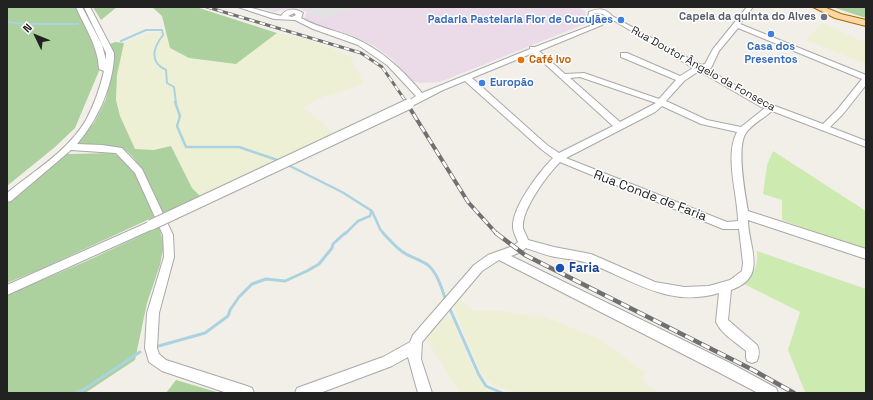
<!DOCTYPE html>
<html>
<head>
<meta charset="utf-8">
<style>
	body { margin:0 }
	#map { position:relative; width:873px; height:400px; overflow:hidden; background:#f2efe9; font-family:"Space Grotesk",sans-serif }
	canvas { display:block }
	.frame { position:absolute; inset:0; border:8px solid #222; pointer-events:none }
	.north { position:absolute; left:16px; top:16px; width:40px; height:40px; -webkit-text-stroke:3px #fff; paint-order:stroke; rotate:313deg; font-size:11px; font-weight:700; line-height:16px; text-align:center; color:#222 }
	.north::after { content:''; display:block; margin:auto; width:14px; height:18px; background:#222; clip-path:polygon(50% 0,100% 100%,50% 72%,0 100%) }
</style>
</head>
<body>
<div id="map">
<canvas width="873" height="400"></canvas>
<div class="frame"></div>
<div class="north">N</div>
</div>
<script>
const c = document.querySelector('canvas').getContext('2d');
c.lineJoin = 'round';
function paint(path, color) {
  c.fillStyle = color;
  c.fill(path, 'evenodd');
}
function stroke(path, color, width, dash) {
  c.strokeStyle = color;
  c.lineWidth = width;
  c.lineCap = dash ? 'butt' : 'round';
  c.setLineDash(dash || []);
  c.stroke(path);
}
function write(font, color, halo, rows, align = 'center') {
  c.font = font + ' "Space Grotesk",sans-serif';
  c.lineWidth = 3;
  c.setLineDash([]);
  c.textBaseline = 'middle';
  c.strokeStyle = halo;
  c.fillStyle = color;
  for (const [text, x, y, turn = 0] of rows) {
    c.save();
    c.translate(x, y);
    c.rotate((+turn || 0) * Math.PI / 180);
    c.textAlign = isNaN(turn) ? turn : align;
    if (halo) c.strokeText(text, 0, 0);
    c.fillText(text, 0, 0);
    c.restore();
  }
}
paint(new Path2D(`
	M258 7H578L585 11 587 21 585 24 440 82 421 83 412 81 392 59 374 46 353 36 307 22 304 19 307 12 296 7 274 12Z`), '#ebdbe8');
paint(new Path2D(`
	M823 23 862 41 866 39V64L805 40Z
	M167 31 170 48 189 58 236 64 277 33 302 38 331 48 350 56 364 84 323 97 303 108 317 118 333 134 201 197 192 188 171 146 154 150 135 149 120 116 116 100 117 75 124 43 146 34Z
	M459 299 473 311H503L545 317 598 338 645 372 642 380 658 393H519L493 386 481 373 453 306Z
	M447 315 453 322 474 370 486 389 494 393H460L426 339Z`), '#eef0d5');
paint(new Path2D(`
	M773 151 866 211V250L782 220V200L763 194 767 165Z
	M757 251 866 289V393H807L805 392 788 350 800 312 744 284C755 272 758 267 757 251Z`), '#cdebb0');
paint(new Path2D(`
	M7 7H76L100 56 99 71 75 128 55 147 7 186Z
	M93 7H117L101 20Z
	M152 7H196L277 33 236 64 189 58 170 48 162 16Z
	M832 7H866V18Z
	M115 42 124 43 117 75 116 100 120 116 135 149 154 150 171 146 192 188 201 197 163 213C155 196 138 151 118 147 104 145 89 146 74 146L94 123 106 99 115 54 110 44Z
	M113 153C137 164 144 194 154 217L41 269 7 283V202L67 154Z
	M159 227 164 245 160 265 147 303 135 360 85 393H7V295L89 260Z
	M176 380 220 393H166Z`), '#add19e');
paint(new Path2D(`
	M315 7H360L322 19 307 12Z`), '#e2e2e2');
stroke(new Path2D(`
	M7 22 25 24H78
	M121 41 146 30H162L163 35C153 48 149 62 166 70L167 83 174 87 176 103`), '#aad3df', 2);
stroke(new Path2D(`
	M175 102 180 116 177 126 186 147H239L280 161
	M286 164 342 192 372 211 380 229 384 234
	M345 234 358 221 370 216 371 212`), '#aad3df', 2.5);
stroke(new Path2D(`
	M383 233C390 240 397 249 406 254 413 258 421 260 428 265 438 274 442 289 446 301
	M449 307 479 375 486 386 502 393
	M155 347 205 333 228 316 230 310 239 297 252 284 266 279 285 281 307 271 319 264 332 248 333 244 345 233
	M76 393 83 390 140 352`), '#aad3df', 3);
const minor = new Path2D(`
	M76 7H82L102 45 106 60V53L84 7H90L114 53V58C112 88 97 121 77 144L102 145 122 148 142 169 173 235 174 257 159 313 157 348 159 354 166 360 247 386 252 388 254 393H227L162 371 149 362 145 348 147 313 164 257 163 235 135 173 116 153 71 150 11 201 7 202V193C34 171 68 151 86 120 94 105 100 88 104 71L99 69C98 46 85 28 76 7Z
	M238 7H248L281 16C286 8 296 8 303 13L301 18 305 20C320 28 338 31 354 38 382 50 403 70 422 93L530 49V47H535L598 23 588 17 589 12C598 8 605 8 612 16L701 65 705 64 713 49 747 7H753L740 24 866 75V85L843 114 830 127 866 141V147L772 111C764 118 752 124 746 133 736 146 745 194 748 211L866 249V259L748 220C748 247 769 277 731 290L728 320 757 345C760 351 759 356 757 361L752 363 747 361 746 357V351C736 342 722 335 716 322L719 293C670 308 634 281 591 264 580 260 567 259 555 257 545 255 535 251 526 248L521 252 511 256 730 363 776 388 778 393H758L720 373 499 260 482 271 422 342 421 359 432 393H418L408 357 392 366 320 393H295L297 388 383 357 410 342 413 335 474 265 488 255 513 246 518 242C516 237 513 232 513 227 512 207 539 172 553 158L541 149 465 81 443 90 412 106H406L405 104 416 96 387 65 358 45 313 29 295 20 274 19ZM294 13 296 15 292 17 288 16ZM597 13 603 14 606 17 601 18 594 16V14ZM611 20H613L693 68 680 76 627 53H621V57L676 80 659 99 584 73 565 74 539 51 602 25 605 22ZM738 28 862 79 837 110 823 124 767 103 707 69 711 68 719 51ZM533 53 613 126 559 153 547 145 472 78ZM699 71 761 107 765 108 741 127 707 120 666 101 684 81ZM580 77 656 103 620 122 570 78ZM662 106 701 124 737 132C724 156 738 195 738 221L727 222 566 158 655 112ZM560 162 723 229H739L743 263 742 271 730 280 709 286 684 287 655 282 591 254 554 247 528 240C527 236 524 232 523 228 521 210 547 175 560 162Z
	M151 221 155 222 156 225 155 228 7 295V285Z`);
const major = new Path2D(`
	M813 7H824L841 14 866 20V26L835 18Z`);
stroke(minor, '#a9a9a9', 2);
stroke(major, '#a06b00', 2);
paint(minor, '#fff');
paint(major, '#fcd6a4');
const railFar2 = new Path2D(`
	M207 7 361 53 382 67 407 103`);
const railFar1 = new Path2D(`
	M406 102 468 202 497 234`);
const rail = new Path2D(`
	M496 233 525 255 753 370 794 393`);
stroke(railFar2, '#707070', 3);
stroke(railFar1, '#707070', 4);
stroke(rail, '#707070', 4.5);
stroke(railFar2, '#fff', 2, [5.5]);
stroke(railFar1, '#fff', 2.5, [7]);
stroke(rail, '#fff', 3, [9]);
const minorBridge = new Path2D(`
	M151 225 409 104`);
stroke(minorBridge, '#a9a9a9', 12, []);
stroke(minorBridge, '#fff', 10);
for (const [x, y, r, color] of [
	[824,17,4,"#6b7280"],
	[621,20,4,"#3f7fe0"],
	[771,34,4,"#3f7fe0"],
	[521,60,4,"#e8710a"],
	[482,83,4,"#3f7fe0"],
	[560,268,5,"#1a4fb4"]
]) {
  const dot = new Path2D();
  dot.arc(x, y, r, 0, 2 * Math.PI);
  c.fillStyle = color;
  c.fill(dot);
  stroke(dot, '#fff', 1.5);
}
write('bold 11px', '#5b616d', '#fff', [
	["Capela da quinta do Alves",816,17]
], 'right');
write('bold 11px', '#366cbe', '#fff', [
	["Padaria Pastelaria Flor de Cucujães",613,20],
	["Casa dos",771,47,"center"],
	["Presentos",771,60,"center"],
	["Europão",490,83,"left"]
], 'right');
write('bold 11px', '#c56008', '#fff', [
	["Café Ivo",529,60]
], 'left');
write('11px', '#222', '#fff', [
	["Rua Doutor Ângelo da Fonseca",703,69,29]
]);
write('13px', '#222', '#fff', [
	["Rua Conde de Faria",650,196,21]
]);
write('bold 13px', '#164399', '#fff', [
	["Faria",569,268]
], 'left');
</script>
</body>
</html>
